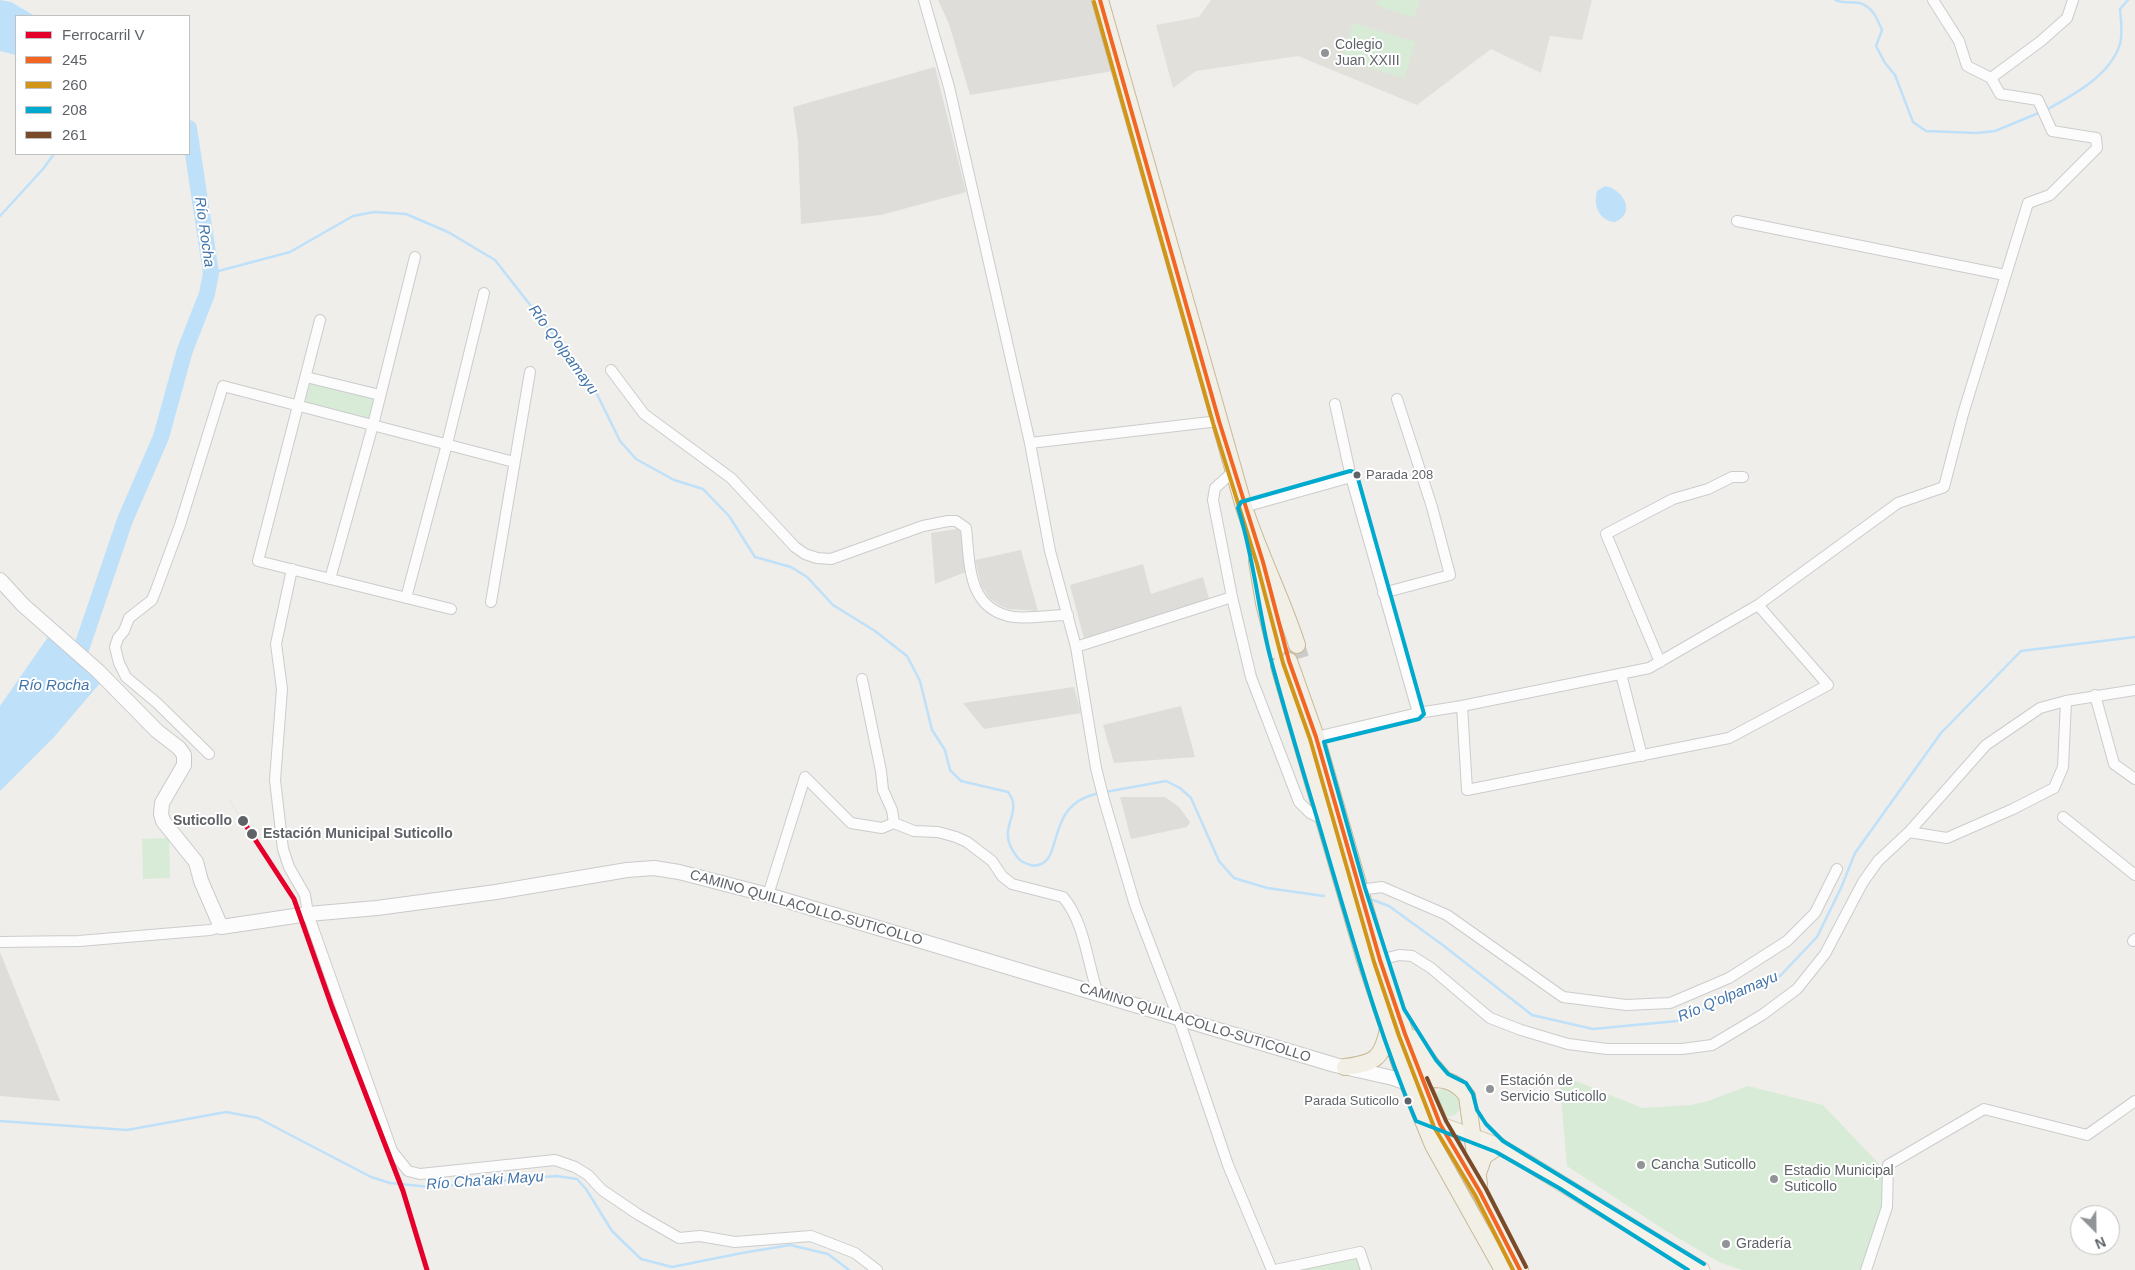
<!DOCTYPE html>
<html>
<head>
<meta charset="utf-8">
<style>
	body { margin:0 }
	#map { position:relative; width:2135px; height:1270px; overflow:hidden; background:#efeeea; font-family:Helvetica,sans-serif }
	canvas { display:block }
	.legend { position:absolute; left:15px; top:15px; width:175px; height:140px; box-sizing:border-box; background:#fff; border:1px solid #bfc1c3; margin:0; padding:6px 9px; list-style:none; font-size:15px; color:#5f6368 }
	.legend li { display:flex; align-items:center; gap:10px; height:25px }
	.legend b { width:25px; border:1px solid #bfc1c3 }
	.north { position:absolute; left:2070px; top:1205px; width:50px; height:50px; box-sizing:border-box; background:#fff; border:1px solid #bfc1c3; border-radius:50%; rotate:157deg; font-size:14px; font-weight:700; line-height:20px; text-align:center; color:#5f6368 }
	.north::after { content:''; display:block; margin:auto; width:18px; height:22px; background:#919496; clip-path:polygon(50% 0,100% 100%,50% 72%,0 100%) }
</style>
</head>
<body>
<div id="map">
<canvas width="2135" height="1270"></canvas>
<ul class="legend">
<li><b style="height:6px;background:#e4002b"></b>Ferrocarril V</li>
<li><b style="height:6px;background:#f26522"></b>245</li>
<li><b style="height:6px;background:#d1951a"></b>260</li>
<li><b style="height:6px;background:#00a9ce"></b>208</li>
<li><b style="height:6px;background:#7a4b2a"></b>261</li>
</ul>
<div class="north">N</div>
</div>
<script>
const c = document.querySelector('canvas').getContext('2d');
c.lineJoin = 'round';
function paint(path, color) {
  c.fillStyle = color;
  c.fill(path, 'evenodd');
}
function stroke(path, color, width, dash) {
  c.strokeStyle = color;
  c.lineWidth = width;
  c.lineCap = dash ? 'butt' : 'round';
  c.setLineDash(dash || []);
  c.stroke(path);
}
function write(font, color, halo, rows, align = 'center') {
  c.font = font + ' Helvetica,sans-serif';
  c.lineWidth = 4;
  c.setLineDash([]);
  c.textBaseline = 'middle';
  c.strokeStyle = halo;
  c.fillStyle = color;
  for (const [text, x, y, turn = 0] of rows) {
    c.save();
    c.translate(x, y);
    c.rotate((+turn || 0) * Math.PI / 180);
    c.textAlign = isNaN(turn) ? turn : align;
    if (halo) c.strokeText(text, 0, 0);
    c.fillText(text, 0, 0);
    c.restore();
  }
}
paint(new Path2D(`
	M938 0H1092L1113 71 970 95 949 24Z
	M935 67 966 192 881 215 801 224 798 141 793 107Z
	M957 529 961 532 966 572 935 584 931 533Z
	M1021 550 1038 611 1008 609 999 605 989 598 981 585 975 560Z
	M1143 564 1151 594 1203 577 1209 599 1084 639 1070 585Z
	M1074 687 1081 713 984 729 963 703Z
	M1181 706 1195 757 1114 763 1103 725Z
	M1120 797H1165L1179 807 1190 822 1187 827 1131 839Z
	M0 952 60 1101 0 1096Z`), '#dfddda');
paint(new Path2D(`
	M1211 0H1592L1582 40 1550 36 1541 73 1491 49 1417 105 1298 56 1196 71 1173 88 1156 25 1199 17Z`), '#e2e0da');
paint(new Path2D(`
	M1378 0H1420L1414 18 1376 5Z
	M1353 23 1416 42 1404 78 1341 59Z
	M308 382 375 399 370 420 303 403Z
	M169 838 170 878 143 879 142 839Z
	M1559 1074 1642 1108 1691 1105 1708 1101 1748 1086 1823 1105 1879 1164 1885 1184 1881 1209 1860 1270H1742L1719 1262 1663 1229 1567 1166Z
	M1446 1086 1456 1089 1462 1107 1455 1115 1447 1117 1436 1093Z
	M1354 1258 1359 1259 1362 1270H1299Z`), '#d8ebd6');
paint(new Path2D(`
	M0 0 11 2 35 16H16V55L0 51Z
	M1605 186C1623 189 1637 213 1615 222 1599 221 1593 205 1597 191Z
	M48 637 101 682 54 737 0 791V706Z`), '#bfe0f9');
stroke(new Path2D(`
	M1835 0C1843 4 1850 1 1859 3 1872 6 1877 18 1882 30L1876 46 1885 63 1895 75 1913 122 1926 131 1976 133 1995 131 2041 112
	M2046 110C2073 95 2110 76 2120 44 2123 33 2121 20 2120 9L2128 0
	M0 216 43 169 54 154
	M211 273 290 252 353 216 374 212 406 214 448 232 495 260 592 384 620 441 636 459 674 480 703 489 729 516 755 557 791 567 807 577 833 605 875 631 907 656 920 681 932 730 945 750 950 770 961 781 1008 792C1010 795 1013 799 1013 803 1016 818 1000 830 1013 851 1016 855 1018 860 1023 862 1029 865 1034 867 1041 864 1063 855 1046 803 1100 793
	M1105 792 1166 781 1180 788 1191 798 1219 861 1234 878 1267 888 1324 896
	M1373 900 1389 906 1444 946 1532 1015 1593 1029 1677 1021 1780 976 1817 937 1841 888 1855 853 1941 733 2021 651 2135 637
	M0 1121 127 1130 226 1112 258 1118 371 1177 390 1183 430 1187 556 1176 577 1179 586 1189 612 1231 641 1259 672 1267 742 1253 790 1245 828 1254 849 1270`), '#bfe0f9', 2.5);
stroke(new Path2D(`
	M75 667 125 520 161 437 185 350 207 294 211 273 189 128`), '#bfe0f9', 16);
stroke(new Path2D(`
	M1297 645 1301 658
	M1286 648 1289 661`), '#cbcbca', 16, [16, 8]);
const minor = new Path2D(`
	M924 0 949 87 1030 443 1050 551 1076 647 1096 768 1104 800 1135 905 1178 1017 1228 1165 1272 1270
	M1933 0 1959 41 1967 66 1991 78
	M1737 221 2005 275
	M320 320 258 561 451 609
	M611 370 644 414 731 478 795 547 805 554 817 558 831 559 923 526 948 521H956L966 528C970 564 967 610 1014 617 1031 619 1050 615 1068 615
	M306 377 380 395
	M1335 404 1351 477 1418 713
	M1030 443 1219 421
	M1235 470 1215 488 1213 500 1232 597 1251 677 1299 802 1310 813 1325 820
	M1244 507 1351 477
	M292 569 276 644 282 689 275 780 283 849 289 867 305 895 308 914 392 1151 408 1171 420 1174 555 1160 575 1167 588 1175 602 1190 639 1215 679 1238 700 1236 735 1242 811 1236 855 1253 877 1270
	M330 579 373 425 415 257
	M1383 593 1450 575 1432 507 1397 399
	M406 598 447 444 484 293
	M491 602 530 372
	M1076 647 1232 597
	M1660 662 1606 534 1673 499 1708 489 1732 477H1743
	M1621 674 1642 756
	M862 679 881 771 883 790 892 810 894 823
	M2095 695 2114 764 2135 779
	M1462 706 1467 790 1729 738 1828 685 1758 605
	M1316 737 1418 713 1462 706 1649 668 1758 605 1898 503 1944 487 1963 414 2028 203 2050 195 2097 148 2096 138 2052 131 2038 100 2000 94 1991 78 2041 41 2067 18 2073 0
	M209 754 157 703 126 677 119 663 115 647 118 638 124 631 129 618 152 600 156 590 180 525 223 386 514 462
	M2063 817 2135 875
	M1909 832 1947 838 2013 809 2054 788 2063 767 2066 701
	M1359 890 1382 887 1447 915 1563 997 1626 1005 1670 1003 1729 978 1787 941 1815 913 1837 869
	M768 895 805 777 851 823 882 828 894 823 914 831 938 832 956 837 967 842 992 861 1002 876 1012 884 1063 897C1085 923 1087 962 1098 994
	M2133 941 2135 939
	M0 942 79 941 210 930 221 927
	M1380 960 1399 955 1412 956 1431 968 1490 1018 1521 1030 1568 1044 1607 1049H1682L1712 1045 1762 1015 1797 989 1825 954 1863 882 1878 861 1909 832 1986 745 2040 708 2066 701 2135 690
	M1275 1270 1360 1252 1366 1270
	M1866 1270 1887 1207 1888 1165 1984 1109 2087 1135 2135 1101`);
const secondary = new Path2D(`
	M0 580 23 605 98 671 157 731 179 748 184 755V765L162 803 161 814 163 821 196 862 201 881 221 927 308 914 377 908 496 892 627 870 654 868 679 872 768 895 1335 1065 1393 1078 1407 1083 1416 1081`);
const primary = new Path2D(`
	M1433 1122 1499 1146 1525 1161 1702 1270`);
const trunk = new Path2D(`
	M1100 0 1244 507C1259 554 1282 598 1297 645
	M1257 561 1264 603 1276 651
	M1289 661 1316 737 1380 960 1421 1080 1440 1124 1480 1192 1520 1270
	M1279 666 1365 960 1400 1064 1433 1145 1503 1270
	M1413 1038 1431 1064 1444 1079
	M1345 1067C1374 1063 1382 1060 1388 1029
	M1421 1080C1441 1077 1456 1080 1467 1096L1479 1184
	M1478 1173 1484 1156 1499 1146`);
stroke(minor, '#cbcccc', 12);
stroke(secondary, '#cacacb', 16);
stroke(primary, '#d7ceb8', 17);
stroke(trunk, '#c8b996', 18);
stroke(minor, '#fdfcfc', 10);
stroke(secondary, '#fdfcfc', 14);
stroke(primary, '#f4f2e9', 15);
stroke(trunk, '#f2f0e6', 16);
stroke(new Path2D(`
	M230 801 243 821`), '#e4e4e4', 1);
stroke(new Path2D(`
	M1100 0 1219 421 1263 562 1289 661 1316 737 1380 960 1405 1034 1440 1124 1480 1192 1520 1270`), '#f26522', 4);
stroke(new Path2D(`
	M1094 2 1213 423 1257 564 1283 663 1310 739 1374 962 1399 1036 1434 1127 1475 1195 1513 1270`), '#d1951a', 4);
stroke(new Path2D(`
	M1688 1270 1559 1188 1496 1152 1416 1121C1380 1037 1355 947 1329 859 1310 793 1289 727 1271 660 1258 610 1254 557 1238 508L1241 502 1350 471 1355 472 1357 475 1424 714 1419 719 1324 742 1365 888 1404 1009 1436 1060 1448 1074 1466 1083 1473 1094 1477 1110 1486 1124 1503 1141 1704 1264`), '#00a9ce', 4);
stroke(new Path2D(`
	M1427 1078 1446 1121 1486 1189 1526 1267`), '#7a4b2a', 4);
stroke(new Path2D(`
	M243 821 294 899 332 1007 403 1191 427 1270`), '#e4002b', 5);
for (const [x, y, r, color] of [
	[1325,53,5,"#919496"],
	[1357,475,4.5,"#5f6368"],
	[243,821,6,"#5f6368"],
	[252,834,6,"#5f6368"],
	[1490,1089,5,"#919496"],
	[1408,1101,4.5,"#5f6368"],
	[1641,1165,5,"#919496"],
	[1774,1179,5,"#919496"],
	[1726,1244,5,"#919496"]
]) {
  const dot = new Path2D();
  dot.arc(x, y, r, 0, 2 * Math.PI);
  c.fillStyle = color;
  c.fill(dot);
  stroke(dot, '#fff', 2);
}
write('13px', '#5f6368', '#fff', [
	["Parada 208",1366,475],
	["Parada Suticollo",1399,1101,"right"]
], 'left');
write('14px', '#5f6368', '#fff', [
	["Colegio",1335,45],
	["Juan XXIII",1335,61],
	["Estación de",1500,1081],
	["Servicio Suticollo",1500,1097],
	["Cancha Suticollo",1651,1165],
	["Estadio Municipal",1784,1171],
	["Suticollo",1784,1187],
	["Gradería",1736,1244]
], 'left');
write('bold 14px', '#5f6368', '#fff', [
	["Suticollo",232,821],
	["Estación Municipal Suticollo",263,834,"left"]
], 'right');
write('14px', '#5f6368', '#fff', [
	["CAMINO QUILLACOLLO-SUTICOLLO",806,908,16],
	["CAMINO QUILLACOLLO-SUTICOLLO",1195,1023,17]
]);
write('italic 15px', '#4174aa', '#fff', [
	["Río Rocha",204,232,82],
	["Río Q'olpamayu",563,350,54],
	["Río Rocha",54,686],
	["Río Q'olpamayu",1728,997,-23],
	["Río Cha'aki Mayu",485,1181,-4]
]);
</script>
</body>
</html>
